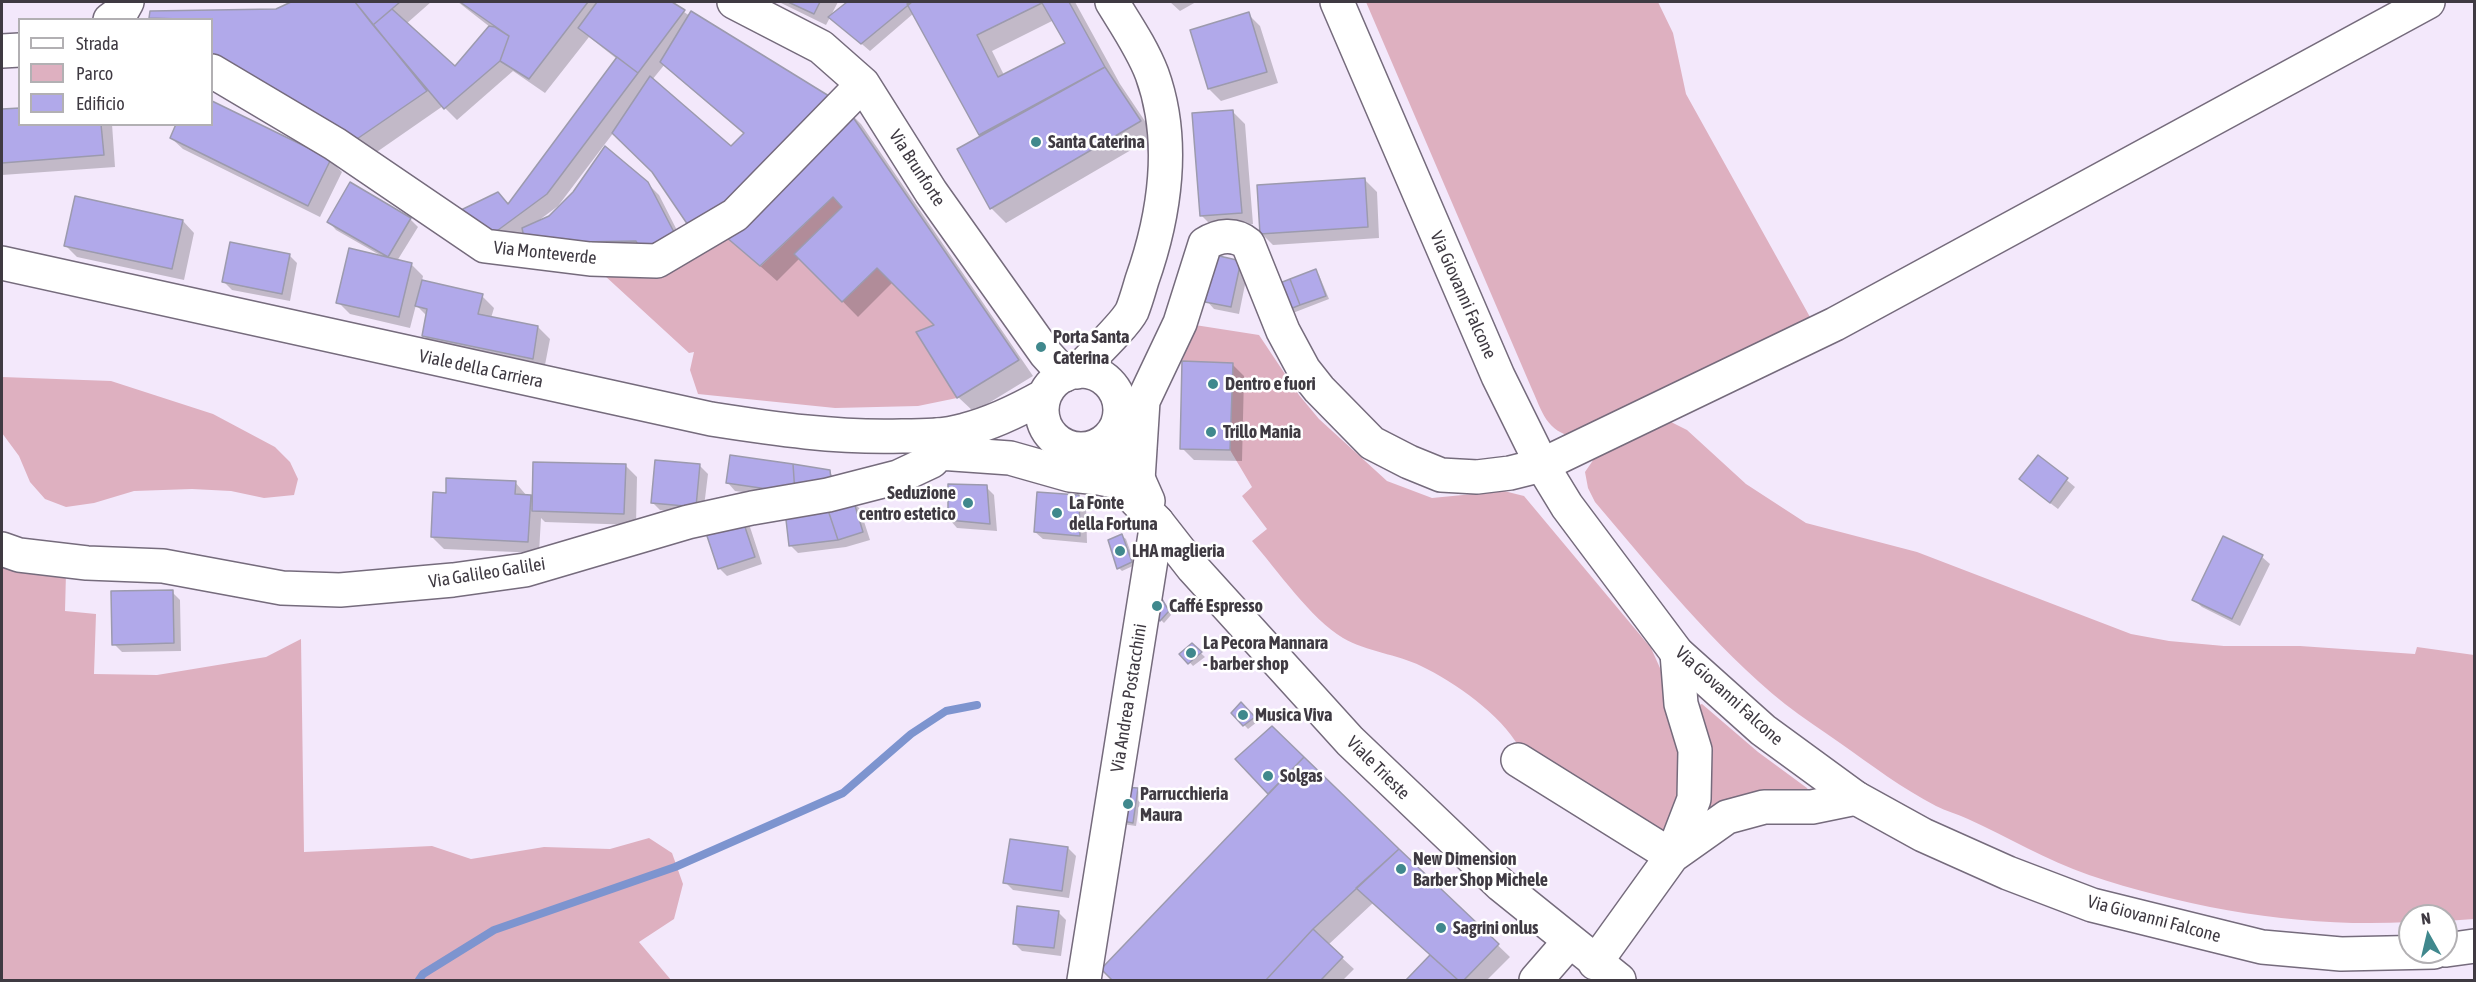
<!DOCTYPE html>
<html>
<head>
<meta charset="utf-8">
<style>
	body { margin:0 }
	#map { position:relative; width:2476px; height:982px; overflow:hidden; background:#f3e8fb; font-family:"Asap Condensed",sans-serif }
	canvas { display:block }
	.frame { position:absolute; inset:0; border:3px solid #3f3a42; pointer-events:none }
	.legend { position:absolute; left:18px; top:18px; width:195px; height:108px; box-sizing:border-box; background:#fff; border:2px solid #b2b0b3; margin:0; padding:8px 10px; list-style:none; font-size:18px; color:#3f3a42 }
	.legend li { display:flex; align-items:center; gap:12px; height:30px }
	.legend b { width:30px; border:2px solid #b2b0b3 }
	.north { position:absolute; left:2398px; top:904px; width:60px; height:60px; box-sizing:border-box; background:#fff; border:2px solid #b2b0b3; border-radius:50%; rotate:352deg; font-size:16px; font-weight:700; line-height:24px; text-align:center; color:#3f3a42 }
	.north::after { content:''; display:block; margin:auto; width:21px; height:27px; background:#40888d; clip-path:polygon(50% 0,100% 100%,50% 72%,0 100%) }
</style>
</head>
<body>
<div id="map">
<canvas width="2476" height="982"></canvas>
<div class="frame"></div>
<ul class="legend">
<li><b style="height:8px;background:#fff"></b>Strada</li>
<li><b style="height:16px;background:#deb0c0"></b>Parco</li>
<li><b style="height:16px;background:#b1a9ea"></b>Edificio</li>
</ul>
<div class="north">N</div>
</div>
<script>
const c = document.querySelector('canvas').getContext('2d');
c.lineJoin = 'round';
function paint(path, color) {
  c.fillStyle = color;
  c.fill(path, 'evenodd');
}
function stroke(path, color, width, dash) {
  c.strokeStyle = color;
  c.lineWidth = width;
  c.lineCap = dash ? 'butt' : 'round';
  c.setLineDash(dash || []);
  c.stroke(path);
}
function write(font, color, halo, rows, align = 'center') {
  c.font = font + ' "Asap Condensed",sans-serif';
  c.lineWidth = 5;
  c.setLineDash([]);
  c.textBaseline = 'middle';
  c.strokeStyle = halo;
  c.fillStyle = color;
  for (const [text, x, y, turn = 0] of rows) {
    c.save();
    c.translate(x, y);
    c.rotate((+turn || 0) * Math.PI / 180);
    c.textAlign = isNaN(turn) ? turn : align;
    if (halo) c.strokeText(text, 0, 0);
    c.fillText(text, 0, 0);
    c.restore();
  }
}
paint(new Path2D(`
	M1366 2H1658L1673 33 1686 94 1815 326 1575 437C1546 432 1542 411 1531 387Z
	M833 197 842 207 795 254 842 302 877 268 934 325 916 332 957 398 918 406 835 408 698 394 690 370 694 352 689 353 604 275 726 237 761 266Z
	M1195 325 1259 335 1299 395 1319 419 1387 481 1432 498 1504 491 1524 496 1651 648 1669 688 1689 760 1674 827 1653 839 1519 747C1501 715 1455 682 1421 666 1397 654 1367 652 1343 638 1311 619 1277 570 1252 541L1267 529 1242 496 1252 487 1230 450 1233 363 1182 361Z
	M2 377 111 381 213 414 275 447 290 462 298 479 294 495 264 498 231 491 192 489 134 491 94 503 66 507 45 499 30 482 19 456 2 433Z
	M1671 422 1687 430 1746 484 1806 523 1917 552 2131 634 2169 641 2224 646H2300L2415 654 2417 647 2474 655V919L2446 921V916H2410V922C2303 928 2191 909 2089 875 2046 860 2008 837 1968 819 1957 814 1946 811 1936 806 1903 789 1871 765 1840 743 1822 730 1803 718 1785 704 1713 646 1655 572 1595 502L1588 488 1585 472 1598 453 1653 428Z
	M2 567 66 573 65 611 96 614 94 674 157 675 266 657 301 639 304 852 432 846 471 859 544 847 610 849 649 838 672 853 683 884 674 919 639 942 671 980H2Z
	M1702 704 1758 752 1807 788 1809 792 1706 817 1699 705Z`), '#deb0c0');
paint(new Path2D(`
	M294 2H431L406 24 455 69 490 27 458 2H669L690 16 846 109 861 124 1033 376 974 412 958 397 937 326 893 282 858 317 800 258 777 281 653 171 614 132 558 206 538 221 647 183 659 195 686 248 655 263 524 231 503 247 474 222 498 193 510 205 617 59 589 37 545 93 513 71 457 120 443 106 371 156 212 64V20L151 18 276 10ZM665 64 677 77 745 135 731 148 652 80Z
	M779 2H838L826 25Z
	M850 2H1075L1120 84 1155 136 1006 223 991 208 981 136 914 13 870 51 830 17ZM1054 20 1067 44 1004 75 992 51Z
	M1170 2H1196L1180 11Z
	M1248 14 1260 26 1278 83 1221 101 1209 89 1192 31Z
	M212 102 330 160 342 172 320 217 183 149 171 138 212 124Z
	M20 109V124H112L115 167 2 175V111Z
	M1233 112 1245 124 1253 224 1213 227 1201 215Z
	M1365 180 1377 192 1379 238 1273 245 1261 233Z
	M410 219 418 227 397 261 411 264 423 276 422 281 482 296 494 308 491 318 538 327 550 339 544 370 435 347 423 335 427 316 416 305 410 328 350 314 338 302 385 258 336 230 329 222Z
	M183 221 194 233 184 280 77 257 65 245Z
	M289 255 297 263 290 301 232 290 224 282Z
	M1216 257 1248 270 1239 314 1214 309 1207 301Z
	M1316 271 1319 275 1329 299 1285 316Z
	M1232 364 1244 376 1242 461 1194 460 1182 448Z
	M2039 457 2075 487 2058 509 2029 487Z
	M625 465 637 477 636 525 545 522 541 518 539 553 444 549 432 537 447 494 515 482 527 496 534 500Z
	M700 466 708 474 703 515 660 510 653 503Z
	M829 472 837 480 803 500 735 491 728 483Z
	M986 487 994 495 997 531 957 528 950 520Z
	M1078 496 1086 504 1087 543 1043 539 1035 532Z
	M852 501 860 509 870 540 846 547 798 553 790 545Z
	M742 520 750 527 762 564 727 576 719 568Z
	M1122 536 1126 539 1135 565 1122 571 1119 568Z
	M2224 538 2262 557 2270 564 2240 626 2202 607 2194 600Z
	M172 592 180 600 181 651 122 652 114 644Z
	M1159 595 1171 615 1164 623 1161 620Z
	M1192 645 1205 657 1193 666 1182 654Z
	M1241 704 1257 722 1248 729 1233 713Z
	M1272 728 1510 957 1487 980H1408L1431 955 1373 903 1328 945 1354 969 1343 980H1114L1103 969 1270 794 1237 759Z
	M1137 790 1141 793 1136 826 1122 824Z
	M1068 848 1076 856 1069 898 1013 890 1005 882Z
	M1058 912 1066 920 1061 956 1022 951 1014 943Z`), '#0003');
stroke(new Path2D(`
	M419 980 423 974 494 930 675 867 843 793 911 734 946 711 977 705`), '#7d94cf', 8);
const building = new Path2D(`
	M291 2H355L427 91 354 141 212 60V20L149 18 150 11 276 9Z
	M355 2H400L373 25Z
	M460 2H588L529 79 500 61 509 36Z
	M597 2H672L685 10 638 73 578 28Z
	M788 2H820L814 14Z
	M847 2H912L861 44 828 17Z
	M912 2H1069L1105 67 979 135 907 4ZM1042 3 1065 43 998 77 977 35Z
	M392 9 455 66 489 26 495 27 509 36 500 61 444 109 373 25Z
	M691 11 829 96 731 206 690 228 652 172 612 133 650 76 731 146 744 133 660 62Z
	M1249 12 1267 72 1208 89 1190 30Z
	M617 57 638 73 547 194 490 236 461 210 498 192 508 204Z
	M1105 67 1141 121 990 209 957 149Z
	M212 101 331 159 308 206 170 138 176 124H212Z
	M846 107 1019 360 957 398 916 332 934 325 877 268 842 302 794 254 842 207 833 197 760 266 726 237Z
	M20 108V124H101L104 155 2 163V109Z
	M1233 110 1242 213 1200 216 1192 113Z
	M605 146 648 182 676 236 642 252 636 241 525 243 522 228 549 216 573 192Z
	M1365 178 1368 227 1260 234 1257 185Z
	M350 182 411 218 388 257 327 222Z
	M75 196 183 220 172 269 64 246Z
	M230 242 290 254 282 294 222 282Z
	M349 248 412 263 399 317 336 303Z
	M1215 255 1241 261 1231 307 1205 302Z
	M1316 269 1326 296 1300 305 1290 279Z
	M1290 279 1300 305 1280 313 1270 287Z
	M422 280 483 294 478 314 538 326 533 359 422 336 427 309 415 306Z
	M1182 361 1233 363 1230 450 1180 449Z
	M730 455 793 464 795 493 726 483Z
	M2038 455 2068 478 2050 503 2019 479Z
	M655 460 700 464 696 507 651 503Z
	M533 462 626 464 624 514 532 511Z
	M793 464 830 470 832 490 795 493Z
	M446 478 516 481 515 494 531 495 528 542 431 537 433 492 446 493Z
	M948 484 987 485 990 524 948 520Z
	M1037 492 1079 495 1080 536 1034 532Z
	M853 499 863 532 838 540 827 507Z
	M827 507 838 540 789 546 785 511Z
	M742 518 755 557 718 569 705 530Z
	M1122 534 1132 562 1117 569 1108 540Z
	M2223 536 2263 555 2232 619 2192 600Z
	M1156 589 1169 611 1160 621 1144 602Z
	M173 590 174 643 112 645 111 591Z
	M1192 643 1202 652 1188 664 1179 654Z
	M1241 702 1255 717 1243 726 1231 713Z
	M1272 726 1304 757 1268 794 1235 759Z
	M1304 757 1399 849 1313 929 1266 980H1112L1101 969Z
	M1123 787 1138 788 1133 823 1117 820Z
	M1010 839 1068 847 1062 891 1003 883Z
	M1399 849 1499 944 1464 980H1458L1356 888Z
	M1017 906 1059 911 1054 948 1013 944Z
	M1313 929 1343 957 1321 980H1266Z
	M1430 955 1458 980H1406Z`);
paint(building, '#b1a9ea');
stroke(building, '#9c9aad', 1.5);
const minor = new Path2D(`
	M734 2 821 47 863 84 931 192 1046 354 1065 375
	M110 20 122 11 127 2
	M2 51 20 50
	M212 71 335 144 485 246 590 259 657 261 735 215 863 84
	M939 453 1010 458 1070 475 1099 478 1119 482
	M1138 480 1143 401 1180 323 1205 244C1219 235 1235 233 1248 244L1283 331 1304 370 1319 389 1372 443 1409 462 1441 475 1477 477 1510 473 1542 465 1835 324 2428 2
	M2 549 19 555 87 563 163 566 282 588 340 590 453 580 525 570 688 522 752 508 828 495 898 477 932 461 939 453 938 435
	M1518 760 1672 856
	M1672 856 1727 817 1764 807H1812L1856 798
	M1595 963 1672 856 1694 799 1695 750 1681 704 1677 653
	M1084 980 1157 522
	M1536 980 1569 942`);
const major = new Path2D(`
	M1337 2 1498 376 1542 465 1567 506 1677 653 1763 730 1856 798 1923 835 2008 873 2092 905 2262 947 2341 954 2434 952
	M2 263 711 419C775 429 837 438 902 436 923 436 944 436 965 430 993 423 1019 410 1044 396
	M1042 410a39 39 0 1 1 78 0a39 39 0 1 1-78 0Z
	M1077 372C1090 358 1125 325 1132 311 1136 301 1139 290 1142 280 1165 215 1176 140 1152 74 1142 48 1126 25 1112 2
	M1118 423 1129 458 1148 501
	M1086 449 1157 522 1193 568 1350 741 1501 885 1619 980
	M2446 950 2474 946`);
stroke(minor, '#756b7c', 36);
stroke(major, '#756b7c', 36);
stroke(minor, '#fff', 33);
stroke(major, '#fff', 33);
for (const [x, y, r, color] of [
	[1036,142,6,"#40888d"],
	[1041,347,6,"#40888d"],
	[1213,384,6,"#40888d"],
	[1211,432,6,"#40888d"],
	[968,503,6,"#40888d"],
	[1057,513,6,"#40888d"],
	[1120,551,6,"#40888d"],
	[1157,606,6,"#40888d"],
	[1191,653,6,"#40888d"],
	[1243,715,6,"#40888d"],
	[1268,776,6,"#40888d"],
	[1128,804,6,"#40888d"],
	[1401,869,6,"#40888d"],
	[1441,928,6,"#40888d"]
]) {
  const dot = new Path2D();
  dot.arc(x, y, r, 0, 2 * Math.PI);
  c.fillStyle = color;
  c.fill(dot);
  stroke(dot, '#fff', 2);
}
write('bold 18px', '#3f3a42', '#fff', [
	["Santa Caterina",1048,142],
	["Porta Santa",1053,337],
	["Caterina",1053,358],
	["Dentro e fuori",1225,384],
	["Trillo Mania",1223,432],
	["Seduzione",956,493,"right"],
	["centro estetico",956,514,"right"],
	["La Fonte",1069,503],
	["della Fortuna",1069,524],
	["LHA maglieria",1132,551],
	["Caffé Espresso",1169,606],
	["La Pecora Mannara",1203,643],
	["- barber shop",1203,664],
	["Musica Viva",1255,715],
	["Solgas",1280,776],
	["Parrucchieria",1140,794],
	["Maura",1140,815],
	["New Dimension",1413,859],
	["Barber Shop Michele",1413,880],
	["Sagrini onlus",1453,928]
], 'left');
write('18px', '#3f3a42', '#fff', [
	["Via Brunforte",917,168,57],
	["Via Monteverde",545,253,6],
	["Via Giovanni Falcone",1463,295,66],
	["Viale della Carriera",481,369,12],
	["Via Galileo Galilei",487,573,-9],
	["Via Giovanni Falcone",1729,696,42],
	["Via Andrea Postacchini",1129,698,-81],
	["Viale Trieste",1378,768,45],
	["Via Giovanni Falcone",2154,919,15]
]);
</script>
</body>
</html>
